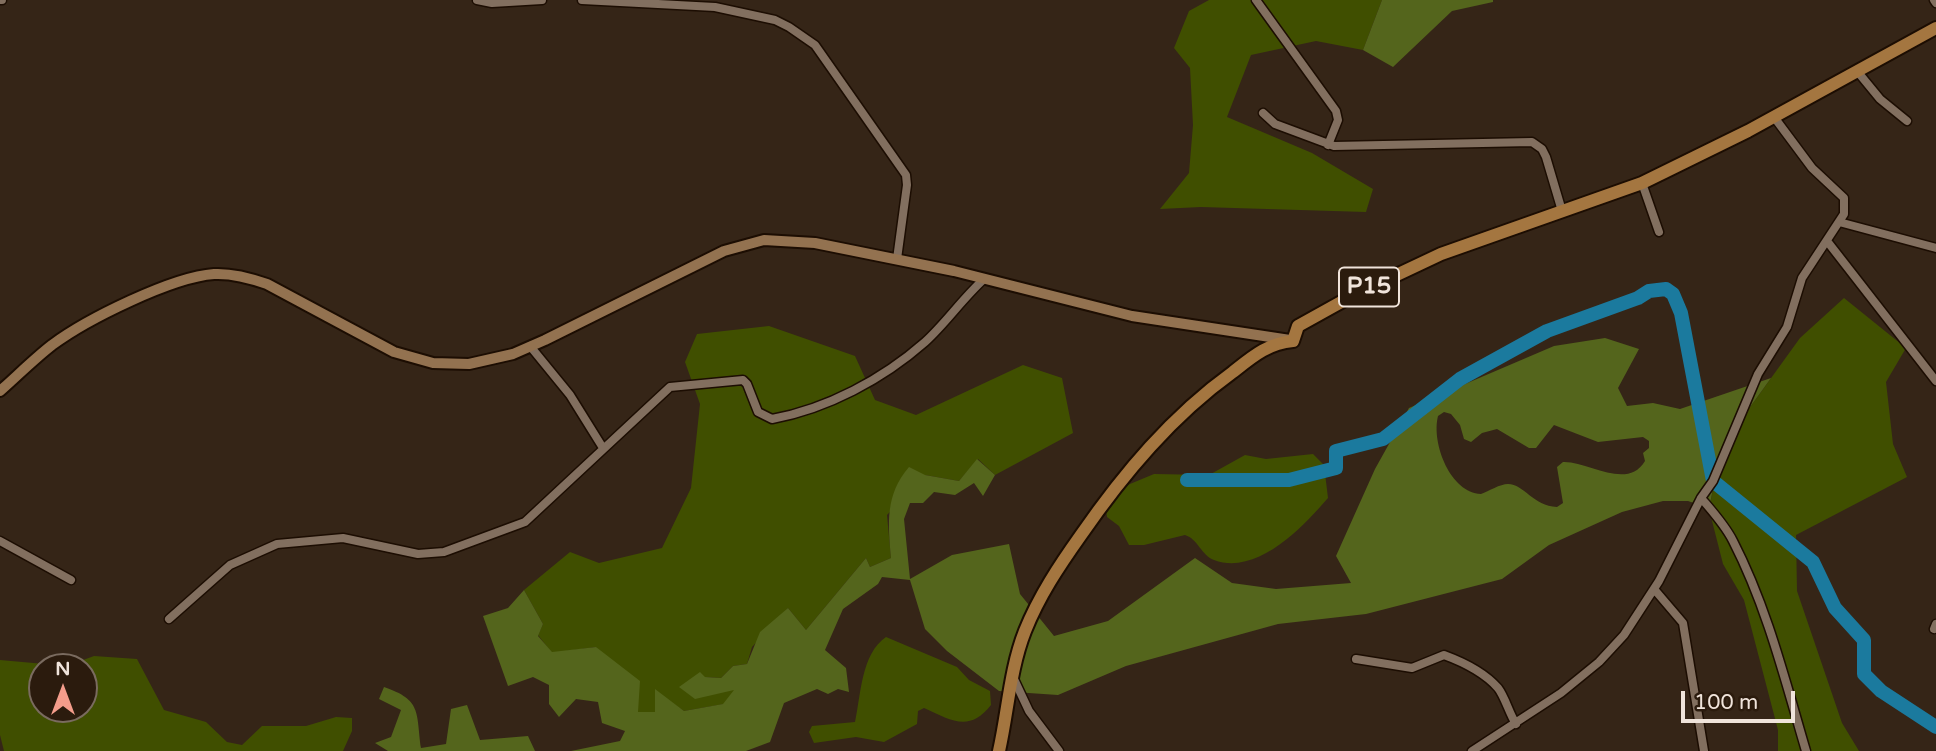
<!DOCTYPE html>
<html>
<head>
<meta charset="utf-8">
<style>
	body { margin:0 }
	#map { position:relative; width:1936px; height:751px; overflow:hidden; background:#352517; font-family:"Varela Round",sans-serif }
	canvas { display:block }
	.north { position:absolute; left:28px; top:653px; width:70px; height:70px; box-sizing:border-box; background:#2b1b0d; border:2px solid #7a6b5f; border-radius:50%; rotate:0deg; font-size:19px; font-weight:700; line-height:28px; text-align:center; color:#f0e4db }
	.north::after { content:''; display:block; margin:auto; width:24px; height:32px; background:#f49d8b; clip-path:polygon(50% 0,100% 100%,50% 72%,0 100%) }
	.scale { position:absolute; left:1681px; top:691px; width:114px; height:32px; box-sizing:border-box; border:4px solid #f0e4db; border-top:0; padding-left:9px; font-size:21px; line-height:24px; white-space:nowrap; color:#f0e4db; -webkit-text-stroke:5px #2b1b0d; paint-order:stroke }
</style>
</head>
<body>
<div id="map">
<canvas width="1936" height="751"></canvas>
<div class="north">N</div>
<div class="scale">100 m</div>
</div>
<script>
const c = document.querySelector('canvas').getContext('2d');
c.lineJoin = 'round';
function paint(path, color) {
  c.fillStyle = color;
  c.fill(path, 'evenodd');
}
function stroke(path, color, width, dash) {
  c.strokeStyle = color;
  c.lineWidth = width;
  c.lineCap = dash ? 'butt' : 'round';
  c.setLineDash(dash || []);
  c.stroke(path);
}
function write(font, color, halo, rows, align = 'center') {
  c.font = font + ' "Varela Round",sans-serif';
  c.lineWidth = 5;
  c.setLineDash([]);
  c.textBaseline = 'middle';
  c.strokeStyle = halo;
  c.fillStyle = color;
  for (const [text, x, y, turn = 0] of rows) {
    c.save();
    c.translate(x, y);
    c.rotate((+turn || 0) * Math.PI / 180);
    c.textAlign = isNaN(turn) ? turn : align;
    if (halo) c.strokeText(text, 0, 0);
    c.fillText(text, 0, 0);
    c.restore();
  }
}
paint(new Path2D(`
	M1209 0H1382L1363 50 1316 41 1251 55 1227 117 1312 153 1373 189 1366 212 1201 207 1160 209 1189 173 1193 125 1190 68 1174 48 1189 11Z
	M1844 298 1906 348 1886 382 1893 444 1907 477 1796 535 1797 591 1842 723 1859 751H1778V730L1744 600 1723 564 1709 509 1722 446 1800 338Z
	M769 326 855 356 875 400 916 415 1023 365 1062 378 1073 433 995 475 978 459 959 481 925 475 887 515 891 558 870 567 866 558 806 630 788 608 752 647 747 664 733 666 721 678 705 677 680 687 735 690 724 704 684 711 655 691 656 713 637 712 596 647 552 653 538 635 543 624 524 590 570 552 599 563 662 548 691 488 700 404 685 362 697 334Z
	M1313 454 1324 465 1328 498C1303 527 1257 576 1214 560 1201 555 1198 539 1185 535L1144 545H1129L1119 526 1107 517 1106 508 1118 489 1154 474 1209 475 1245 455 1266 459Z
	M886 637 957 667 969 680 990 691 991 705C969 733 951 720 924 708L918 711 917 724 884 742 856 737 814 743 809 732 812 726 855 722C861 695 861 654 886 637Z
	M94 656 137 659 164 710 206 722 227 742 242 745 262 726H306L336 717 352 718V731L343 751H4L0 735V660L67 666ZM42 667H84V709H42Z`), '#404f00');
paint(new Path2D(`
	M1382 0H1493V2L1452 11 1393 67 1363 50Z
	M1605 338 1639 349 1618 388 1627 406 1653 403 1680 409 1771 378 1722 446 1709 508 1688 501H1663L1622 512 1549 545 1502 579 1366 614 1278 624 1126 666 1058 695 999 691 947 651 925 629 910 580 882 577 878 584 843 609 825 650 846 668 849 692 838 689 828 694 817 689 784 703 770 742 746 751H571L620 741 625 731 602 723 598 702 576 699 559 717 549 704V685L533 677 508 686 483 616 508 608 524 590 543 624 538 636 552 652 596 647 640 681 638 712H655V689L684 711 723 704 734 690 695 699 679 687 700 672 705 677 721 678 733 666 747 664 760 632 788 608 806 630 866 558 870 567 891 558C888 523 885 495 909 467L925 475 959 481 977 459 995 475 983 496 974 483 955 495 934 492 923 503H910L904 519 910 579 952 555 1009 544 1020 594 1054 636 1108 621 1195 558 1232 583 1276 589 1351 583 1336 556 1375 469 1409 408 1554 346ZM1444 412 1451 414 1460 425 1464 439 1471 442 1482 433 1497 429 1529 448H1536L1554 425 1598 442 1643 437 1649 441V448L1643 453 1645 461C1627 491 1589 461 1563 462L1557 467 1563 503 1557 507C1533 506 1524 484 1508 484 1500 484 1489 491 1481 494 1451 493 1431 444 1438 416Z
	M384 687C422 700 416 712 421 748L446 744 451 709 467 705 480 740 528 736 535 751H388L375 743 391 737 401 710 379 699Z`), '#54651c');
stroke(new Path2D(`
	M1187 480H1289L1336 468V451L1383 439 1460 379 1547 331 1638 298 1649 291 1666 289 1673 294 1681 313 1713 481 1813 562 1835 608 1864 640V674L1881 691 1936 727`), '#1b7a9e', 14);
const street = new Path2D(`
	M0 0H2
	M477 0 492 3 542 0
	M582 0 715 7 775 20 789 27 815 45 906 175 907 185 897 259
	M1256 0 1336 111 1338 120 1328 145
	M1934 0 1936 3
	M1857 71 1880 99 1907 121
	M1263 113 1275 124 1334 146 1532 142 1542 149 1546 157 1562 211
	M1642 183 1659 232
	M1839 222 1936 248
	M1827 241 1936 381
	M530 346 570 395 603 448
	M1701 498C1712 511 1725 525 1733 541 1767 607 1785 680 1806 751
	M0 541 71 580
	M1654 589 1683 623 1704 751
	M169 619 230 565 277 544 343 538 418 554 444 552 525 522 670 387 743 380 747 384 758 412 772 419C827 409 883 379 925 342 946 323 962 299 984 279
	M1934 629 1936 624
	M1356 659 1412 668 1444 655C1463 662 1484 672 1498 688 1505 697 1509 713 1516 724
	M1013 677 1029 711 1059 751
	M1472 751 1561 693 1599 662 1624 635 1659 581 1701 498 1713 481 1758 374 1787 327 1802 278 1844 214V198L1812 168 1774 117`);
const secondary = new Path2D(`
	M0 391C17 376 34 359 52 345 87 319 172 277 214 274 233 273 250 278 267 284L394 352 433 363 469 364 513 354 545 340 724 251 764 240 815 243 954 271 1132 316 1290 340`);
const primary = new Path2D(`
	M999 751C1008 711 1010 669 1025 631 1039 596 1059 566 1081 535 1124 473 1172 416 1233 372 1252 357 1268 343 1293 341L1298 326 1352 296 1441 254 1642 183 1748 131 1936 28`);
stroke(street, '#1c0d02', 11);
stroke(secondary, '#1c0d02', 14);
stroke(primary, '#1c0d02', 16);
stroke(street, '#826f5f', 8);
stroke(secondary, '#937250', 10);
stroke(primary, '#a47640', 12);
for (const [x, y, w] of [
	[1369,287,60]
]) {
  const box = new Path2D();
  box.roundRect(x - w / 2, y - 19.5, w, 39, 5);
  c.fillStyle = '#2b1b0d';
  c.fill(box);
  stroke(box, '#f0e4db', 2);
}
write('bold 23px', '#f0e4db', null, [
	["P15",1369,287]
]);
</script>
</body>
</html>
